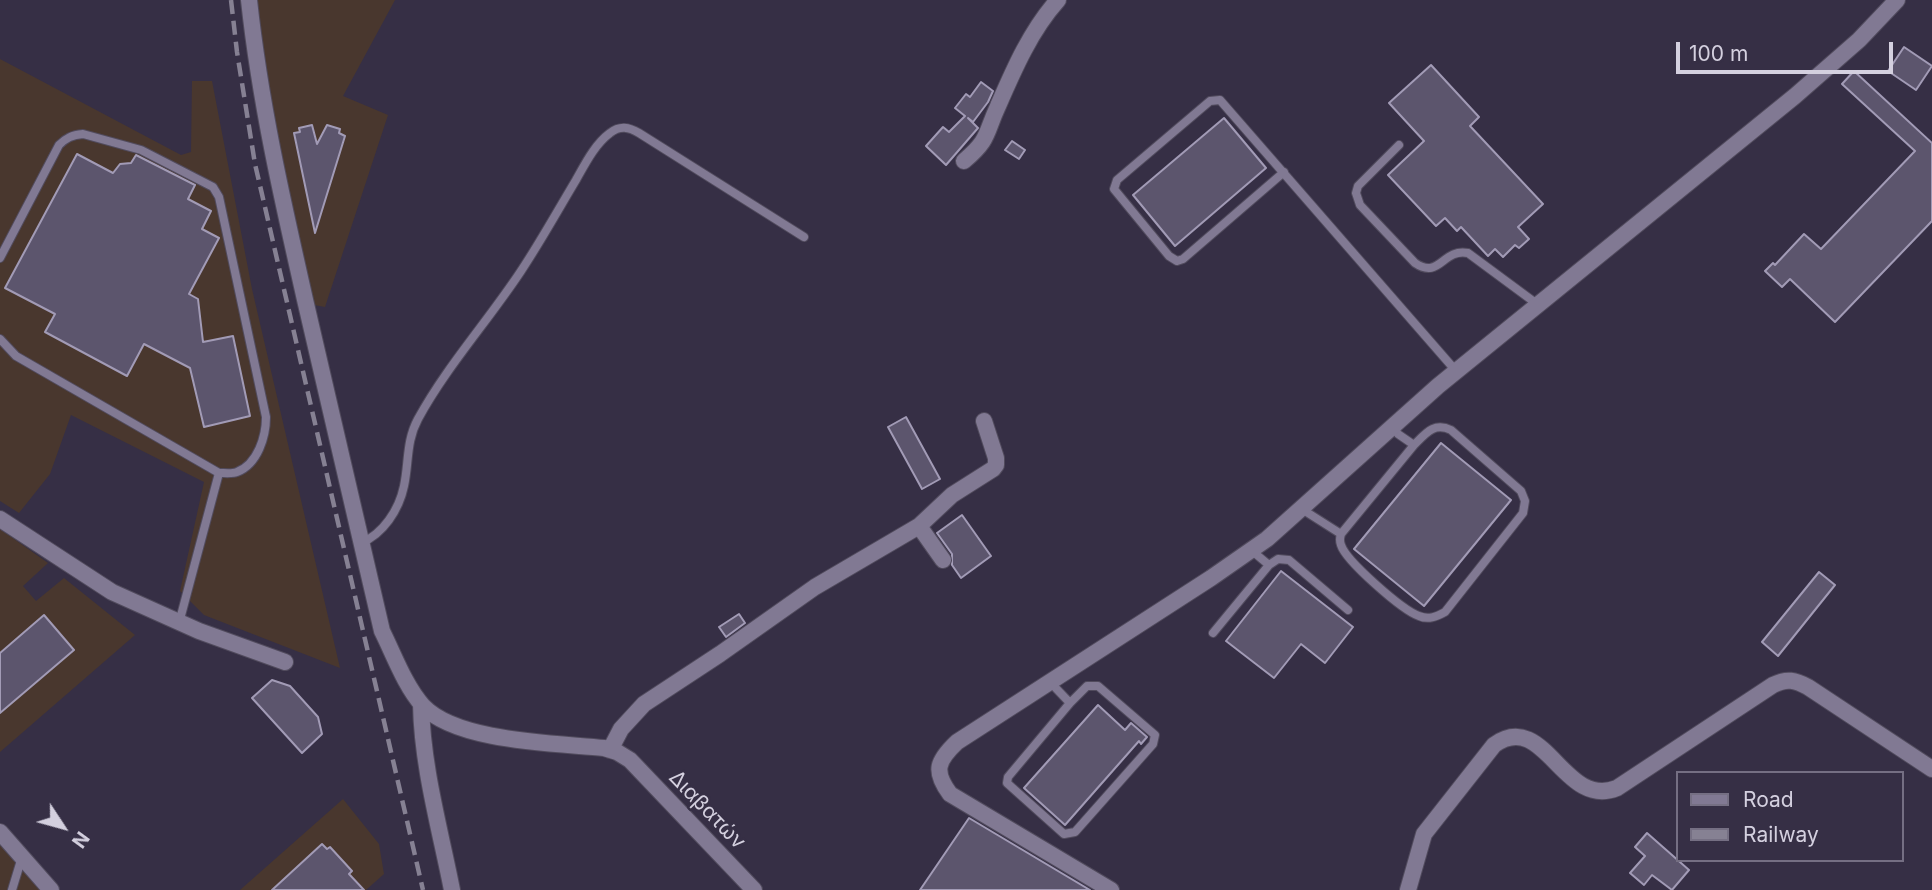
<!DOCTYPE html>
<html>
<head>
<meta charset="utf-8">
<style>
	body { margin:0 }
	#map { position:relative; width:1932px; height:890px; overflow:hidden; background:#362f45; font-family:Inter,sans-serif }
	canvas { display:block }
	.legend { position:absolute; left:1676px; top:771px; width:228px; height:91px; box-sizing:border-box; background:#362f45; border:2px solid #756f83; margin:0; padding:9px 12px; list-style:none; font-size:21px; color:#d4d0df }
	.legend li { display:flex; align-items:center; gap:14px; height:35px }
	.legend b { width:35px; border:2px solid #756f83 }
	.north { position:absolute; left:28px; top:792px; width:70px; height:70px; -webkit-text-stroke:5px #362f45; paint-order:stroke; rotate:126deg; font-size:19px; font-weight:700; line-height:28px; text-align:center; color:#d4d0df }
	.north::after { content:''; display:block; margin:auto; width:24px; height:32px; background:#d4d0df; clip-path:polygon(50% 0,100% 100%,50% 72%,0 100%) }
	.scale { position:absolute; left:1676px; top:42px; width:217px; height:32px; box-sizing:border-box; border:4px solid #d4d0df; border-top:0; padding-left:9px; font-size:21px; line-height:24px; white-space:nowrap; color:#d4d0df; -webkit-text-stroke:5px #362f45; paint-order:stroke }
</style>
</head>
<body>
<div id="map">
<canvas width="1932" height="890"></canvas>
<ul class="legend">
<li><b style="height:9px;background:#817993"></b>Road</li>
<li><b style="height:9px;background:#868193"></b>Railway</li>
</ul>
<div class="north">N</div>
<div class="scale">100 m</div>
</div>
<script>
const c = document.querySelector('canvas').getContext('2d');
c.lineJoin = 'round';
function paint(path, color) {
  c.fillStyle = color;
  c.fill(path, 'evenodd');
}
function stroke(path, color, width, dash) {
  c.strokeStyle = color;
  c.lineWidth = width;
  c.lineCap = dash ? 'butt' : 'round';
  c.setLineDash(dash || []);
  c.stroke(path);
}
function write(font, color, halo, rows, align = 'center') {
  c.font = font + ' Inter,sans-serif';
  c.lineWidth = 5;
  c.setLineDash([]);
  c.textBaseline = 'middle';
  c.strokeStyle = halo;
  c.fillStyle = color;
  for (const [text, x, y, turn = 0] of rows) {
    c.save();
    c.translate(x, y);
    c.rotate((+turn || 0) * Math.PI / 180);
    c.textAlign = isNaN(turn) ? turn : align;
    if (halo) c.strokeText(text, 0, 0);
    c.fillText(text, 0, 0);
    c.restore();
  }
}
paint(new Path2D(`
	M255 0H395L343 96 388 115 325 307 314 305 268 95Z
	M0 59 181 155 191 152 192 81H212L252 289 340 668 204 615 180 591 204 482 71 415 50 474 19 513 0 501Z
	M0 529 48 563 23 586 36 601 64 578 135 635 0 752Z
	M343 799 379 844 384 874 366 890H240Z
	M0 840 44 890H0Z`), '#49372e');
const building = new Path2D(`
	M1904 47 1932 66 1916 90 1888 71Z
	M1431 65 1479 117 1470 126 1543 204 1518 227 1529 239 1519 248 1515 245 1503 257 1495 249 1488 256 1461 227 1457 231 1445 218 1436 226 1388 175 1424 141 1389 103Z
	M1854 71 1932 143V221L1835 322 1790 279 1782 287 1765 271 1773 263 1775 265 1804 234 1821 249 1915 151 1842 84Z
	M981 82 993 91 988 102 973 122 968 118 978 128 946 165 926 146 943 127 949 132 965 116 955 108 966 94 970 97Z
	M1224 118 1266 168 1175 246 1133 195Z
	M312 125 317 144 327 125 340 129 339 133 345 136 315 233 294 133 300 132 299 128Z
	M1012 141 1025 150 1019 159 1005 150Z
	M77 154 113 173 120 164 131 163 136 155 195 185 188 199 211 211 202 229 219 238 189 294 198 299 203 342 233 336 250 416 204 427 190 368 144 344 127 376 45 332 55 314 5 288Z
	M906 417 940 479 922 489 888 427Z
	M1441 443 1511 500 1424 606 1354 549Z
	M962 515 991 556 961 578 952 565V554L937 533Z
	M1281 571 1353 627 1325 663 1301 644 1274 678 1226 641Z
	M1819 572 1835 585 1778 656 1762 642Z
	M739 614 745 623 726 637 719 627Z
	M44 615 74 650 0 713V653Z
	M272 680 290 686 318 717 322 734 302 753 252 698Z
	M1098 705 1125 730 1131 723 1147 737 1141 744 1139 741 1065 825 1024 788Z
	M969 818 1090 890H920Z
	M1647 833 1689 870 1672 890 1652 875 1644 885 1630 873 1645 856 1635 847Z
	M322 844 327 849 330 847 352 871 349 874 364 890H272Z`);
paint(building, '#5c556d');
stroke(building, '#a29bb6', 2);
const lane = new Path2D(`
	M1399 145 1358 186 1356 193 1360 205 1415 263C1440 280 1442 248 1468 253L1537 304
	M1284 172 1183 259 1177 261 1169 256 1114 189 1117 180 1210 101 1220 100 1456 371
	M0 258 59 145C66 138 72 135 83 134L141 150 213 187 219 197 266 417C266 436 258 464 237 472 233 474 225 473 219 473L16 356 0 339
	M1393 426 1398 434 1414 445C1426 433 1434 422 1451 430L1521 491 1525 501 1523 513 1445 612C1436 617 1428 620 1419 616 1402 610 1346 561 1341 545 1339 540 1340 538 1341 534L1414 445
	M1303 507 1308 513 1341 534
	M361 543C383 534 399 510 404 486 409 463 406 441 418 419 447 366 488 321 521 271 541 241 558 210 576 180 585 164 595 144 610 133 620 125 629 127 639 133L804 237
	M1251 550 1269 565 1278 559 1289 560 1348 610
	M179 623 219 473
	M1213 633 1269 565
	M1050 682 1070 703 1087 686H1098L1155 735 1153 744 1075 832 1064 834 1007 783 1008 777 1070 703
	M12 890 22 857`);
const street = new Path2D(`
	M249 0C260 103 283 203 306 304 331 413 357 522 382 631 394 655 405 686 423 706 457 742 556 743 604 748L617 752 630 760 754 890
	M964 161C990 139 985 134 998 106 1014 69 1031 30 1058 0
	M0 519 112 592 199 631 285 662
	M919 526 943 560
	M421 704C422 766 440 829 452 890
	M610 750 621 729 644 704 720 654 815 587 919 526 952 495 993 469 996 465V458L984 421
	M0 832 51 890
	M1111 890 950 794C933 771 937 761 957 742L1211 578 1267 539 1438 386 1795 96 1859 40 1897 0
	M1408 890 1424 834 1494 745C1545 708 1563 810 1617 788L1773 685C1787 678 1795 680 1808 687L1932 769`);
stroke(lane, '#514b5d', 10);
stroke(street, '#514b5d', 18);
stroke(lane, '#817993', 8);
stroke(street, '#817993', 16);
stroke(new Path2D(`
	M231 0 237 52 255 164 423 890`), '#868193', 4.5, [14, 7]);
write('21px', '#d4d0df', '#362f45', [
	["Διαβατών",707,810,46]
]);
</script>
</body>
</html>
